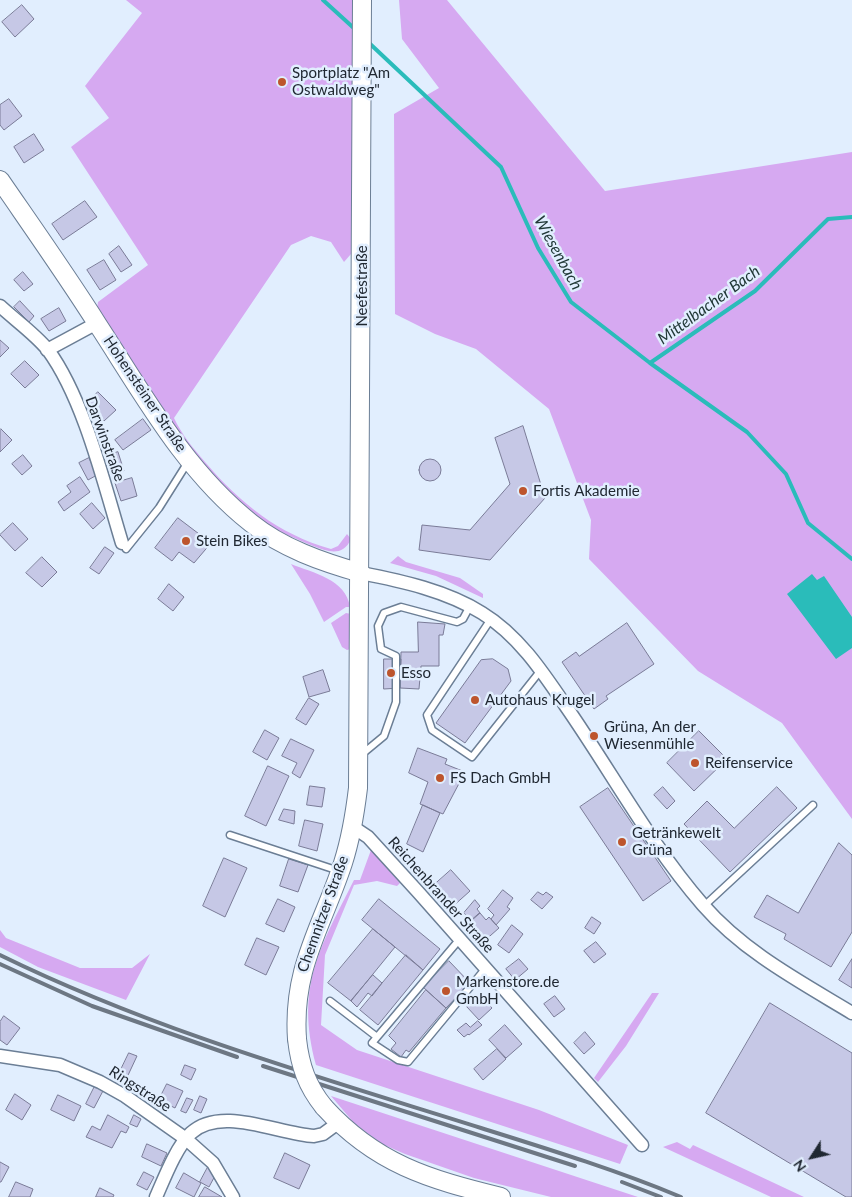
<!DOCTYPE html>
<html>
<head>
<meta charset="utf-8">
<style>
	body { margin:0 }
	#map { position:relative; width:852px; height:1197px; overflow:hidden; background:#e1eefe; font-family:Lato,sans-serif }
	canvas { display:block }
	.north { position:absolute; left:787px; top:1132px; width:50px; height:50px; -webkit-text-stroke:4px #e1eefe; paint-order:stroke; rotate:235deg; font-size:14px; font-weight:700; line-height:20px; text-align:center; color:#202832 }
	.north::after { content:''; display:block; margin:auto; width:18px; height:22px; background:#202832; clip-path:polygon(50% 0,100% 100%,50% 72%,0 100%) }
</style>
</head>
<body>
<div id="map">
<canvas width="852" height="1197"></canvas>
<div class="north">N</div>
</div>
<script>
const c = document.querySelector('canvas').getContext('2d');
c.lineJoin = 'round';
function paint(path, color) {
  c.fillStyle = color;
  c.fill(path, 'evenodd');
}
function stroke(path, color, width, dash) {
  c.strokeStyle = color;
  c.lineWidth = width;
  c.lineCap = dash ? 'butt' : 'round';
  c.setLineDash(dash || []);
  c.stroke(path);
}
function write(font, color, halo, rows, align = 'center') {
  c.font = font + ' Lato,sans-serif';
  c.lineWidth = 5;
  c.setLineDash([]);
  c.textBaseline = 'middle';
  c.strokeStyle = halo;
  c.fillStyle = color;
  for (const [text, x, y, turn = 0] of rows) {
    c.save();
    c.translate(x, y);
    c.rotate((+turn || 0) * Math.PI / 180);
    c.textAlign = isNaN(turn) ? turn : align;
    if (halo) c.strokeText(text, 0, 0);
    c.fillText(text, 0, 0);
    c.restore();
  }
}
paint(new Path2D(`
	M126 0H355L351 254 344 262 331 242 311 236 291 245 174 418C182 435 193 448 205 462 240 503 278 534 331 549L338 546 347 534 351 539C343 557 328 552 313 546 292 537 271 529 252 514 184 461 142 380 97 309L98 302 148 265 71 147 109 118 85 86 142 13Z
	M399 0H447L605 191 852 152V819L782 723 698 671 589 559 591 520 549 409 476 349 435 334 395 314 394 114 439 88 402 39Z
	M398 556 406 562 460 578 483 594V598L436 576 390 563Z
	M291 564C313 573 346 579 350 607H346L324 622 310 594Z
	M346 613 351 614V649L347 650 342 647 331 623Z
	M371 850 400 883 397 886 377 881 354 885 325 955 321 1025 357 1050 539 1110 628 1145 620 1164 316 1065C295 986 320 948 354 880H360Z
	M0 930 6 938 80 968H132L150 954 126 1000 38 967 0 947Z
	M652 993H659L626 1046 598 1082 594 1078Z
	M331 1096 638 1197H551L474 1178 405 1154 382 1144 354 1123Z
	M677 1142 690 1149 693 1145 804 1197H771L663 1147Z`), '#d6a9f1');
paint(new Path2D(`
	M812 574 817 580 824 576 852 617V648L836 659 787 594Z`), '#2abcba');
stroke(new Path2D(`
	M323 0 357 31
	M367 41 501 167 538 248 571 302 650 363 747 432 786 474 808 523 852 559
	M650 363 755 291 828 219 852 217`), '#2abcba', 4);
const building = new Path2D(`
	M22 5 34 19 15 37 2 22Z
	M9 99 22 116 4 130 0 125V105Z
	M34 134 44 150 24 163 14 147Z
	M85 201 97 217 63 240 52 224Z
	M119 246 132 265 121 272 109 254Z
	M104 260 116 280 100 290 87 270Z
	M23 272 33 284 24 291 14 280Z
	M20 301 34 316 29 322 14 307Z
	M59 308 66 321 49 331 41 319Z
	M0 340 9 348 0 357Z
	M25 361 39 375 25 388 11 374Z
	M98 392 116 410 104 421 87 404Z
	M143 419 151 430 123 450 115 440Z
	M523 426 545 498 490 560 419 550 422 525 470 530 510 484 495 438Z
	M1 429 12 440 0 452V430Z
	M118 452 124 471 112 475 106 456Z
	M23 455 32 466 22 475 12 464Z
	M89 458 97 475 88 480 79 463Z
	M419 470a11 11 0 1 1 22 0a11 11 0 1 1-22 0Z
	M80 477 90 492 64 511 58 502 71 492 67 486Z
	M132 478 137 496 121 501 115 483Z
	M92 503 105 518 93 529 80 514Z
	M178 518 211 543 194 563 179 552 172 561 155 548Z
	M13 523 28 539 15 551 0 535Z
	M105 547 114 553 99 574 90 568Z
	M42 557 57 572 42 587 26 573Z
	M169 584 184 597 173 611 158 599Z
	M418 622 445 624 443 635H439V666H421L419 689 400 688 401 652H418Z
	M627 623 654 664 606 696 608 699 594 709 562 662 576 652 579 656Z
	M384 659H401L400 688 384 689Z
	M493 659 508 669 511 681 465 743 436 723 481 660Z
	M323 670 330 691 309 697 303 677Z
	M309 698 319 704 306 725 296 719Z
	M265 730 279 738 267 760 253 752Z
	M699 731 727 759 694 791 667 763Z
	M291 739 314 750 300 778 292 773 297 763 282 756Z
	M418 748 447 759 445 764 465 772 443 814 420 804 428 782 409 773Z
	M268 766 289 776 266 826 245 816Z
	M310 786 325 788 322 807 307 805Z
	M663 787 675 801 667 809 654 795Z
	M777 787 797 808 730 872 684 824 707 801 734 828Z
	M608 788 671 881 643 901 580 807Z
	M423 805 440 813 423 852 407 844Z
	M284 809 295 811 294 824 279 820Z
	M305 820 323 824 317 851 299 846Z
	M839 843 852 855V932L831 967 784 939 786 934 754 917 767 895 798 913Z
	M224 858 247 868 225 917 203 906Z
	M289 859 308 865 298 892 280 886Z
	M451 870 470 891 451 908 433 886Z
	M503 890 513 898 507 907 510 909 496 925 491 919 494 915 488 909Z
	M538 892 543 895 546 892 553 897 542 909 531 900Z
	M278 899 295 907 284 932 266 924Z
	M379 899 440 949 423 970 362 920Z
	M475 900 480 906 477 909 480 913 471 921 464 913Z
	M480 913 486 920 489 917 499 928 482 943 466 925Z
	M592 917 601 923 594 934 585 928Z
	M512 925 523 934 509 953 498 945Z
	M373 929 395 947 351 1001 328 983Z
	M257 938 279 947 266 975 245 965Z
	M596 942 606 954 594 963 584 951Z
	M406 955 423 970 378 1025 360 1010Z
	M519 959 528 969 515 980 506 969Z
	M852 959V988L839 980Z
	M449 961 470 983 446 1008 423 987Z
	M373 975 382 983 372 996 368 993 357 1007 351 1001Z
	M426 990 446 1008 409 1052 406 1050 401 1057 391 1049 396 1043 389 1036Z
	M480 995 492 1008 479 1020 467 1007Z
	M555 996 565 1009 554 1017 544 1004Z
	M770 1003 852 1053V1197H846L706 1113Z
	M4 1016 20 1028 7 1045 0 1040V1022Z
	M478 1021 482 1025 469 1035 468 1034 464 1037 457 1030 466 1023 470 1027Z
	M505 1025 522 1044 506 1058 489 1040Z
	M585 1032 595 1044 584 1054 574 1043Z
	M497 1049 506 1059 483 1080 474 1069Z
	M129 1053 137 1056 123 1086 115 1082Z
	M185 1065 196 1069 191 1080 181 1075Z
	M96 1084 104 1089 94 1108 86 1104Z
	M167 1084 183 1091 175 1108 159 1100Z
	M15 1094 31 1105 22 1120 6 1110Z
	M58 1095 81 1106 74 1121 51 1110Z
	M200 1096 207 1099 201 1113 194 1110Z
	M187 1098 193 1100 186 1113 181 1111Z
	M108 1115 129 1127 126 1133 121 1131 112 1148 86 1137 92 1126 100 1130Z
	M134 1115 141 1119 137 1127 130 1124Z
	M147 1144 167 1153 161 1166 142 1157Z
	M285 1153 310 1165 299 1189 274 1178Z
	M0 1162 9 1167 1 1182H0Z
	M208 1167 217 1172 209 1187 200 1182Z
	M144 1172 154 1177 147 1190 137 1185Z
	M184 1173 201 1183 194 1197 176 1188Z
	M16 1182 33 1189 30 1197H9Z
	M205 1187 222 1197H199Z
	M100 1188 114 1195 113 1197H96Z`);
paint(building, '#c6c8e6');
stroke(building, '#7a7b97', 1);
const service = new Path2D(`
	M126 549 159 508 188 462
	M491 619 427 715 432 730 472 757 541 670
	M361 755 384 736 396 702V656L381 649 378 626 384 613 401 607 457 622 463 619 470 606
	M230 835 339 871
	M704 906 813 805
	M459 940 372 1043 398 1060 408 1062 485 969
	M330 1001 377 1037`);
const minor = new Path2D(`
	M0 306C15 320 35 334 48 350 84 399 104 484 122 543
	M47 350 97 323
	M361 573C402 581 447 591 482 613 518 635 542 671 565 705 611 771 650 844 703 905 744 952 799 981 852 1013
	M353 827 368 837 419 893 642 1145
	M0 1056 60 1065 100 1082 125 1096 186 1139 213 1163 233 1197
	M156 1197C164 1179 176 1147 191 1133 221 1105 278 1134 314 1136L323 1134 338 1123`);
const secondary = new Path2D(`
	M0 180C33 228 67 276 98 325 143 394 185 471 251 523 282 548 322 562 361 573
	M297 1039C292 968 322 927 343 863 351 838 355 813 358 788L362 0
	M324 1107C376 1164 428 1179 501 1197`);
stroke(service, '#6b7e95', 9);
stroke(minor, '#6b7e95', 15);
stroke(secondary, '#6b7e95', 20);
stroke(service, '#fff', 6);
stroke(minor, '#fff', 12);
stroke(secondary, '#fff', 18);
stroke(new Path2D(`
	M0 955C153 1030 319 1077 481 1128 548 1149 616 1170 681 1197
	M0 964 92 1006 237 1057
	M263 1066 575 1166
	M622 1182 661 1197`), '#6d7783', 4);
const secondaryBridge = new Path2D(`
	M297 1039C300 1066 307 1086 324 1107`);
stroke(secondaryBridge, '#6b7e95', 20, []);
stroke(secondaryBridge, '#fff', 18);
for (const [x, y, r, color] of [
	[282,82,5,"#bd552d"],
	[523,491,5,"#bd552d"],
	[186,541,5,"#bd552d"],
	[391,673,5,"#bd552d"],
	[475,700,5,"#bd552d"],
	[594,736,5,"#bd552d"],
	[695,763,5,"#bd552d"],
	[440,778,5,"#bd552d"],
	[622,842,5,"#bd552d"],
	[446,991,5,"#bd552d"]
]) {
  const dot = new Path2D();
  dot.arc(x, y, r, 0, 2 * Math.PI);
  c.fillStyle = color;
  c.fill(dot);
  stroke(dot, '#e1eefe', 2);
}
write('15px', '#202832', '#e1eefe', [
	["Sportplatz \"Am",292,73],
	["Ostwaldweg\"",292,90],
	["Fortis Akademie",533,491],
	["Stein Bikes",196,541],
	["Esso",401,673],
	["Autohaus Krugel",485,700],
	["Grüna, An der",604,727],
	["Wiesenmühle",604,744],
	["Reifenservice",705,763],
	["FS Dach GmbH",450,778],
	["Getränkewelt",632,833],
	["Grüna",632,850],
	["Markenstore.de",456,982],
	["GmbH",456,999]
], 'left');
write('15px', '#202832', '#e1eefe', [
	["Neefestraße",362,286,-90],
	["Hohensteiner Straße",145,394,56],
	["Darwinstraße",105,439,70],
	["Reichenbrander Straße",441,895,48],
	["Chemnitzer Straße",323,914,-70],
	["Ringstraße",140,1089,33]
]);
write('italic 16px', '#213837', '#e1eefe', [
	["Wiesenbach",558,253,61],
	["Mittelbacher Bach",709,305,-36]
]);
</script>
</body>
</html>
